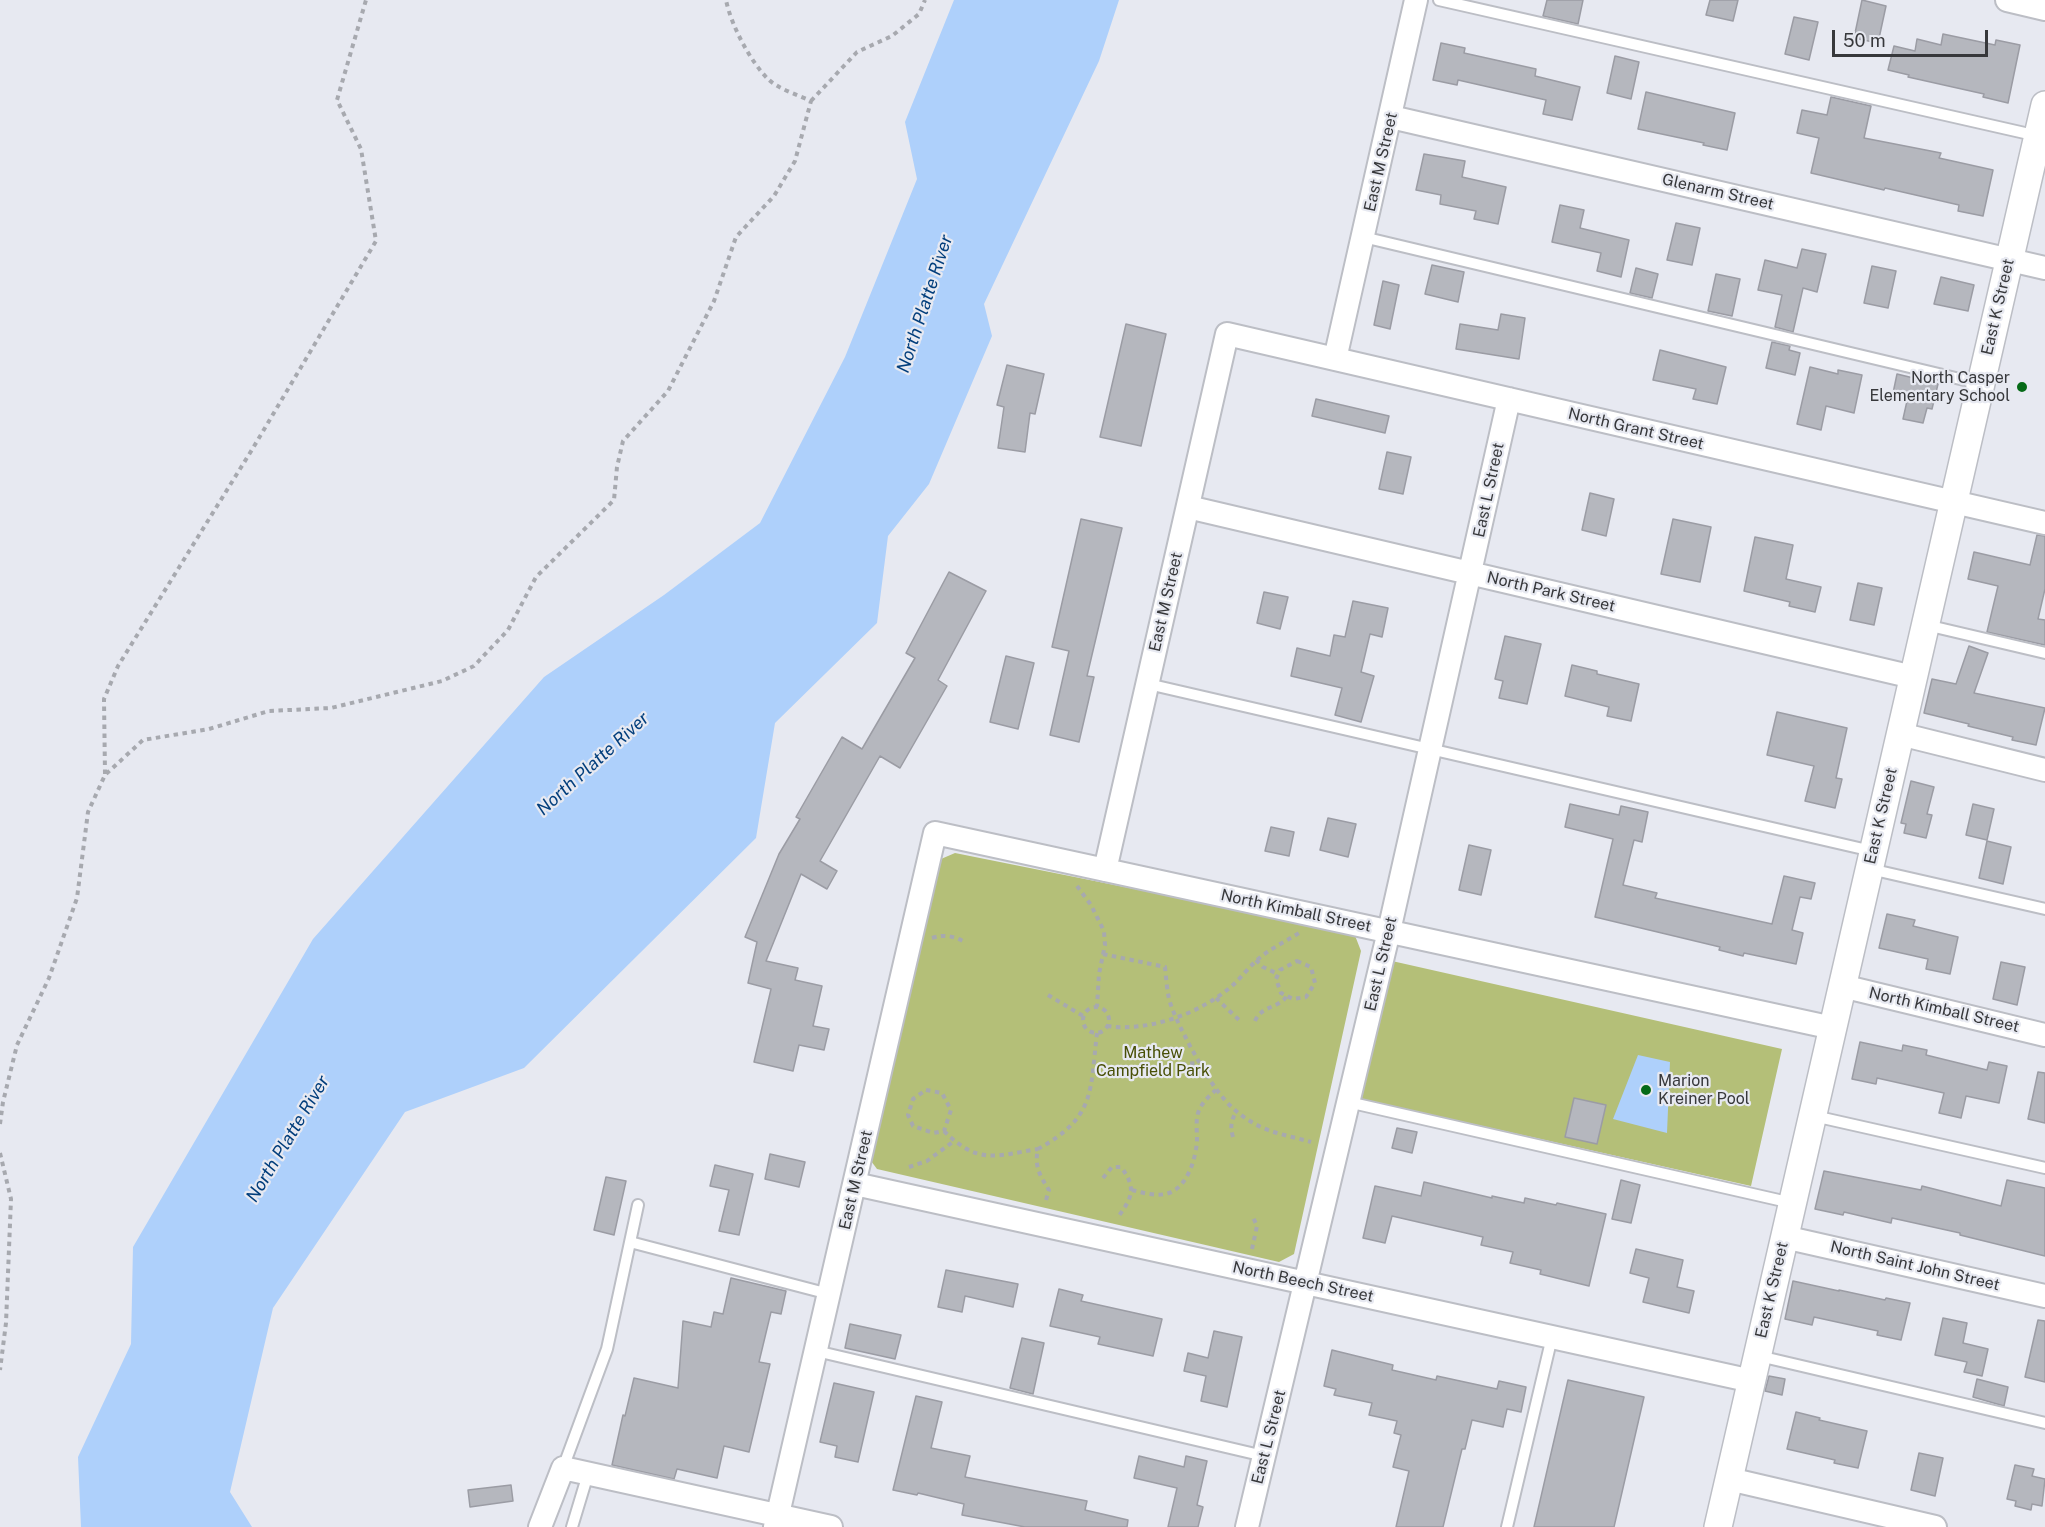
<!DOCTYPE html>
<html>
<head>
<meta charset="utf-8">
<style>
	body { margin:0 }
	#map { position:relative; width:2045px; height:1527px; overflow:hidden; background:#e7e9f1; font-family:"Public Sans",sans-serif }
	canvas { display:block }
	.scale { position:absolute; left:1832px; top:30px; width:156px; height:27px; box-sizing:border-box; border:3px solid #37383b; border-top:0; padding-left:8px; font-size:18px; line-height:21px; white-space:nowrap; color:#37383b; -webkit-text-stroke:4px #e7e9f1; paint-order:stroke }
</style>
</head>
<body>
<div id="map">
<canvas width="2045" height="1527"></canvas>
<div class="scale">50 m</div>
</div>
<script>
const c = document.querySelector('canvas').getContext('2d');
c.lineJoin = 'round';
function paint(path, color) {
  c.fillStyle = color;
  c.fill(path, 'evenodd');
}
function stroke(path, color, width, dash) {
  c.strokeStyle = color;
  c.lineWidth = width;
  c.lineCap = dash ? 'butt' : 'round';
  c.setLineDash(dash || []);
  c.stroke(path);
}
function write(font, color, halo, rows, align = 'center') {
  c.font = font + ' "Public Sans",sans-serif';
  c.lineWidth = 4.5;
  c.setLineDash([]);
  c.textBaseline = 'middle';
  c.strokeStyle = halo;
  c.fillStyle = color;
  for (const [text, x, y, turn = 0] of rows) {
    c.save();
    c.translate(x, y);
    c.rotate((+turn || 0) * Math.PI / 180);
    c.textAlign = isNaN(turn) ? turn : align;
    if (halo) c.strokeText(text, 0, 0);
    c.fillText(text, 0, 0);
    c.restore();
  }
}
paint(new Path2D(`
	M955 853 1354 933 1361 951 1294 1254 1279 1262 877 1169 871 1161 941 859Z
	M1392 961 1782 1049 1751 1186 1361 1099Z`), '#b4bf78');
paint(new Path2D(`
	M954 0H1119L1099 61 984 304 992 336 929 484 888 536 877 623 775 723 756 838 524 1068 405 1112 273 1308 230 1492 252 1527H81L78 1457 131 1344 133 1247 313 939 544 677 664 595 760 523 845 357 917 179 905 122Z
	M1638 1055 1670 1062 1667 1133 1613 1119Z`), '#aed0fb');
const building = new Path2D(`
	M1547 0H1583L1578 24 1543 16Z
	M1710 0H1738L1733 21 1706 15Z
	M1862 0 1886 6 1878 43 1854 38Z
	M1794 17 1818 22 1809 60 1785 54Z
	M1943 34 1995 45 1996 40 2020 45 2008 103 1983 97 1984 94 1908 77 1909 75 1888 70 1894 46 1915 51 1917 39 1941 45Z
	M1441 43 1465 48 1464 53 1536 69 1535 76 1580 87 1572 120 1543 114 1546 100 1458 80 1457 85 1433 80Z
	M1615 56 1639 62 1631 99 1607 93Z
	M1646 92 1735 113 1727 150 1703 145 1704 143 1638 129Z
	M1831 97 1871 106 1864 138 1941 153 1939 158 1993 170 1983 216 1958 211 1959 205 1885 188 1884 190 1811 173 1819 138 1797 133 1802 110 1827 115Z
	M1424 154 1465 161 1462 177 1506 187 1498 224 1474 219 1476 211 1440 204 1441 195 1416 190Z
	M1560 205 1584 210 1580 228 1629 240 1621 277 1597 271 1601 253 1552 242Z
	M1676 223 1700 228 1692 265 1667 260Z
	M1802 249 1826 254 1817 292 1803 288 1793 332 1775 327 1782 295 1758 290 1765 260 1797 268Z
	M1432 265 1464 272 1458 302 1425 294Z
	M1872 266 1896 271 1888 308 1864 303Z
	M1636 268 1658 274 1652 298 1630 293Z
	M1716 274 1740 279 1732 316 1708 311Z
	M1941 277 1974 285 1968 311 1934 304Z
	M1383 281 1399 285 1390 329 1374 325Z
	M1501 314 1525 318 1519 359 1456 349 1460 324 1498 330Z
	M1126 324 1166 334 1141 446 1100 437Z
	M1772 342 1790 346 1789 350 1800 353 1795 375 1766 368Z
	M1660 350 1726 367 1717 404 1693 399 1696 389 1653 380Z
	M1007 365 1044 374 1035 414 1030 413 1025 452 998 448 1004 407 997 405Z
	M1810 367 1838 374V370L1862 375 1854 413 1826 406 1821 430 1797 424Z
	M1897 374 1938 384 1932 409 1927 408 1923 423 1903 419 1907 401 1892 398Z
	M1316 399 1389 416 1385 433 1312 416Z
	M1387 452 1411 457 1403 494 1379 489Z
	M1590 493 1614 499 1606 536 1582 530Z
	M1081 519 1122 528 1087 676 1094 677 1079 742 1050 735 1069 651 1052 647Z
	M1673 519 1711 527 1700 582 1661 574Z
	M2037 535 2045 536V589L2038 619 2045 620V645L1987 632 1998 586 1968 579 1974 552 2030 565Z
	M1755 537 1793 545 1786 579 1821 587 1815 612 1789 606 1790 602 1744 591Z
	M949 572 986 591 938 680 947 686 900 768 880 756 820 861 837 871 827 889 801 874 766 961 798 968 795 980 822 986 813 1026 829 1029 824 1050 799 1045 793 1071 754 1062 771 989 748 983 757 942 745 937 779 854 800 819 796 817 842 737 862 749 915 658 906 653Z
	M1858 583 1882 588 1874 625 1850 620Z
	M1264 592 1288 597 1280 629 1257 623Z
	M1353 601 1388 608 1382 637 1370 634 1361 672 1374 676 1361 722 1335 715 1342 688 1291 676 1297 648 1330 656 1334 635 1345 637Z
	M1505 636 1541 644 1527 704 1499 698 1503 681 1495 679Z
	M1969 646 1988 653 1974 693 2045 708 2036 745 2012 740 2013 737 1968 726 1969 724 1924 713 1932 679 1956 684Z
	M1006 656 1034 663 1018 729 990 722Z
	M1572 665 1597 671V674L1639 684 1631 721 1607 716 1609 707 1565 696Z
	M1777 712 1847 728 1836 778 1842 779 1835 808 1805 801 1814 766 1767 755Z
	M1911 781 1934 787 1927 814 1932 815 1926 838 1904 833 1906 824 1901 823Z
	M1570 804 1619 815 1621 806 1648 812 1642 842 1634 840 1623 885 1657 893 1655 898 1772 924 1784 876 1815 883 1811 899 1800 897 1792 930 1803 933 1796 964 1744 953 1743 956 1719 950 1720 947 1595 917 1613 839 1565 827Z
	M1973 804 1994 809 1987 840 1966 835Z
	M1328 818 1356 824 1348 857 1320 850Z
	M1271 827 1294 832 1289 856 1265 851Z
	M1987 841 2011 847 2003 884 1979 878Z
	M1469 845 1491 850 1481 895 1459 890Z
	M1887 914 1915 920 1913 926 1958 937 1950 974 1926 969 1928 959 1879 948Z
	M2001 962 2025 967 2017 1005 1993 999Z
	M1860 1042 1902 1051 1903 1045 1927 1050 1926 1055 1987 1070 1989 1062 2007 1066 1999 1103 1966 1096 1961 1118 1939 1113 1944 1093 1877 1078 1876 1084 1852 1079Z
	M2038 1072 2045 1073V1123L2028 1119Z
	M1574 1098 1606 1105 1597 1144 1565 1137Z
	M1397 1128 1417 1132 1412 1153 1392 1148Z
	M770 1154 805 1162 799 1187 765 1179Z
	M715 1165 753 1174 739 1235 719 1231 729 1190 710 1186Z
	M1824 1171 1921 1190 1922 1186 2001 1206 2007 1180 2045 1188V1256L1960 1235V1233L1892 1218 1891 1223 1844 1212 1843 1215 1815 1209Z
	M606 1177 626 1181 614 1235 594 1230Z
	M1621 1180 1640 1185 1631 1223 1612 1219Z
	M1424 1182 1492 1198V1196L1524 1203 1525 1198 1556 1205 1557 1203 1606 1214 1589 1286 1540 1274 1541 1270 1510 1263 1513 1252 1481 1245 1483 1237 1392 1216 1385 1243 1363 1238 1375 1186 1421 1196Z
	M1636 1249 1683 1260 1677 1287 1694 1291 1689 1313 1643 1302 1649 1278 1630 1273Z
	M946 1270 1018 1284 1013 1307 965 1296 962 1312 938 1307Z
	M731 1278 786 1291 781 1314 771 1312 759 1362 770 1364 749 1452 724 1446 717 1478 677 1469 674 1479 612 1465 623 1415 625 1416 634 1378 678 1388 683 1321 711 1327 714 1312 723 1314Z
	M1793 1281 1839 1291V1290L1885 1300 1886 1298 1910 1303 1901 1340 1877 1335 1878 1331 1814 1317 1812 1325 1785 1319Z
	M1059 1289 1083 1295 1081 1301 1162 1319 1153 1356 1098 1344 1100 1337 1050 1326Z
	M1943 1318 1967 1323 1963 1343 1988 1349 1982 1376 1964 1372 1967 1362 1935 1355Z
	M2038 1320 2045 1321V1382L2025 1377Z
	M850 1324 901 1335 895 1359 845 1348Z
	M1214 1331 1242 1337 1227 1407 1201 1401 1206 1376 1184 1371 1188 1353 1208 1358Z
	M1022 1338 1044 1343 1033 1394 1010 1388Z
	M1332 1350 1393 1365 1392 1370 1436 1380 1437 1376 1497 1389 1499 1381 1526 1387 1521 1412 1507 1409 1503 1427 1472 1420 1465 1449H1462L1443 1527H1396L1409 1471 1393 1467 1401 1435 1394 1433 1397 1421 1369 1415 1372 1403 1334 1395 1336 1389 1324 1386Z
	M1769 1376 1785 1379 1782 1395 1765 1391Z
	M1977 1379 2008 1387 2004 1406 1973 1397Z
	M1568 1380 1644 1397 1614 1527H1534Z
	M834 1383 874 1392 858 1462 835 1457 837 1446 820 1442Z
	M916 1396 942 1402 931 1448 970 1456 965 1477 1087 1501 1085 1510 1128 1520 1127 1527H1025L962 1515 964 1504 918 1493 917 1495 893 1490Z
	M1796 1412 1820 1418 1819 1420 1867 1431 1858 1468 1834 1463 1835 1460 1787 1449Z
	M1919 1453 1943 1458 1935 1496 1911 1490Z
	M1139 1456 1184 1467 1186 1456 1207 1461 1197 1505 1203 1507 1198 1527H1168L1177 1488 1134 1478Z
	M2015 1465 2034 1469 2032 1476 2045 1479 2042 1506 2032 1504 2031 1510 2015 1506 2016 1501 2007 1499Z
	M511 1485 513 1501 470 1507 468 1490Z`);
paint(building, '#b5b7be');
stroke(building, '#9b9ca4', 1.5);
const service = new Path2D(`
	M1439 0 2038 136
	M1363 237 1981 384
	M1926 625 2045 653
	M1148 684 1872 851
	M1870 869 2045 909
	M1348 1102 1792 1203
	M1814 1116 2045 1168
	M630 1242 829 1294
	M816 1351 1264 1456
	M1759 1356 2045 1423
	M563 1468 607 1349 638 1205
	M572 1527 588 1474
	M1507 1527 1552 1337`);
const minor = new Path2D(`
	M2007 0 2045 9
	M1391 117 2045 268
	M1335 359 1416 0
	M1188 507 1913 677
	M1900 734 2045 770
	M1105 870 1227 334 2045 523
	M1842 986 2045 1035
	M855 1184 1752 1381
	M1784 1237 2045 1296
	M1729 1479 1935 1527
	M540 1527 563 1468 831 1527
	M775 1527 935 833 1833 1028
	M1247 1527 1389 931 1509 399`);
const tertiary = new Path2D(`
	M1718 1527 2045 105`);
stroke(service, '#bcbec5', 14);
stroke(minor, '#bcbec5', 26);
stroke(tertiary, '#bcbec5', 30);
stroke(new Path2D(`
	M811 101 857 52 892 36 919 14 925 0
	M105 774 104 699 118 666 253 448 376 241 361 149 337 100 366 0
	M1077 886 1091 905 1104 931 1105 945 1099 974 1097 1007
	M932 938C945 934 953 936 965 942
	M1103 954 1165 967C1166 978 1167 989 1169 999 1174 1016 1182 1030 1190 1046 1206 1074 1221 1104 1250 1121 1268 1133 1291 1136 1311 1142
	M1256 960 1263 967 1278 974
	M1297 961 1311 967 1315 983 1306 997 1293 999 1281 993 1276 979 1280 970Z
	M1048 995 1083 1016
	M1216 998 1239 1020
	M1083 1020a13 13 0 1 1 26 0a13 13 0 1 1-26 0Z
	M1255 1021C1262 1005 1278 1009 1287 996
	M1107 1026C1146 1032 1196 1015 1227 990 1238 982 1246 970 1256 961 1269 949 1285 942 1299 933
	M1181 1064 1199 1063
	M926 1090 942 1093 951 1110 944 1131 933 1133 913 1126 908 1115 913 1099Z
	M0 1124 3 1102 17 1045 49 978 77 898 88 812 105 775 143 740 209 729 269 711 331 708 442 681 474 666 508 630 536 577 614 500 617 467 623 441 668 391 714 301 736 237 774 196 795 161 811 101C798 95 778 89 768 79 750 61 731 25 726 0
	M944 1131C978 1165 995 1156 1038 1149
	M1233 1137C1230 1127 1231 1121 1236 1112
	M0 1153 11 1199 6 1323 0 1370
	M909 1167 927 1161 954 1141
	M1103 1178 1112 1167H1121C1137 1188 1132 1198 1118 1217
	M1132 1190C1144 1193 1157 1197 1169 1193 1188 1186 1196 1158 1197 1140 1197 1129 1195 1118 1200 1108 1204 1101 1210 1095 1216 1090
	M1046 1200 1049 1190C1040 1176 1034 1166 1038 1149 1096 1117 1090 1091 1097 1033
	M1252 1249 1257 1226 1253 1217`), '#a7a9af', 4, [4.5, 4.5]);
stroke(service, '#fff', 10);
stroke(minor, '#fff', 22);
stroke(tertiary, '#fff', 27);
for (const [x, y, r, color] of [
	[2022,387,6,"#056a17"],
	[1646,1090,6,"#056a17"]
]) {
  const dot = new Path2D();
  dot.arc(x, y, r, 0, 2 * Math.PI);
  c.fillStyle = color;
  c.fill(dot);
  stroke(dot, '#e7e9f1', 2);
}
write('16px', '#37383b', '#e7e9f1', [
	["East M Street",1381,162,-77],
	["Glenarm Street",1718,192,13],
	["East K Street",1998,307,-77],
	["North Grant Street",1636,429,13],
	["East L Street",1489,490,-78],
	["North Park Street",1551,592,13],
	["East M Street",1166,602,-77],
	["East K Street",1881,816,-77],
	["North Kimball Street",1296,911,12],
	["East L Street",1381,964,-77],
	["North Kimball Street",1944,1010,13],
	["East M Street",856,1180,-77],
	["North Saint John Street",1915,1266,13],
	["North Beech Street",1303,1282,12],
	["East K Street",1772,1290,-77],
	["East L Street",1269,1437,-76]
]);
write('16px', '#37383b', '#e7e9f1', [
	["North Casper",2010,378],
	["Elementary School",2010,396],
	["Marion",1658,1081,"left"],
	["Kreiner Pool",1658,1099,"left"]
], 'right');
write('16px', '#484f06', '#e7e9f1', [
	["Mathew",1153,1053],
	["Campfield Park",1153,1071]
]);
write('italic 18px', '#023e7c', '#e7e9f1', [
	["North Platte River",925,304,-72],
	["North Platte River",593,764,-42],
	["North Platte River",288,1139,-59]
]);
</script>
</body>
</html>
